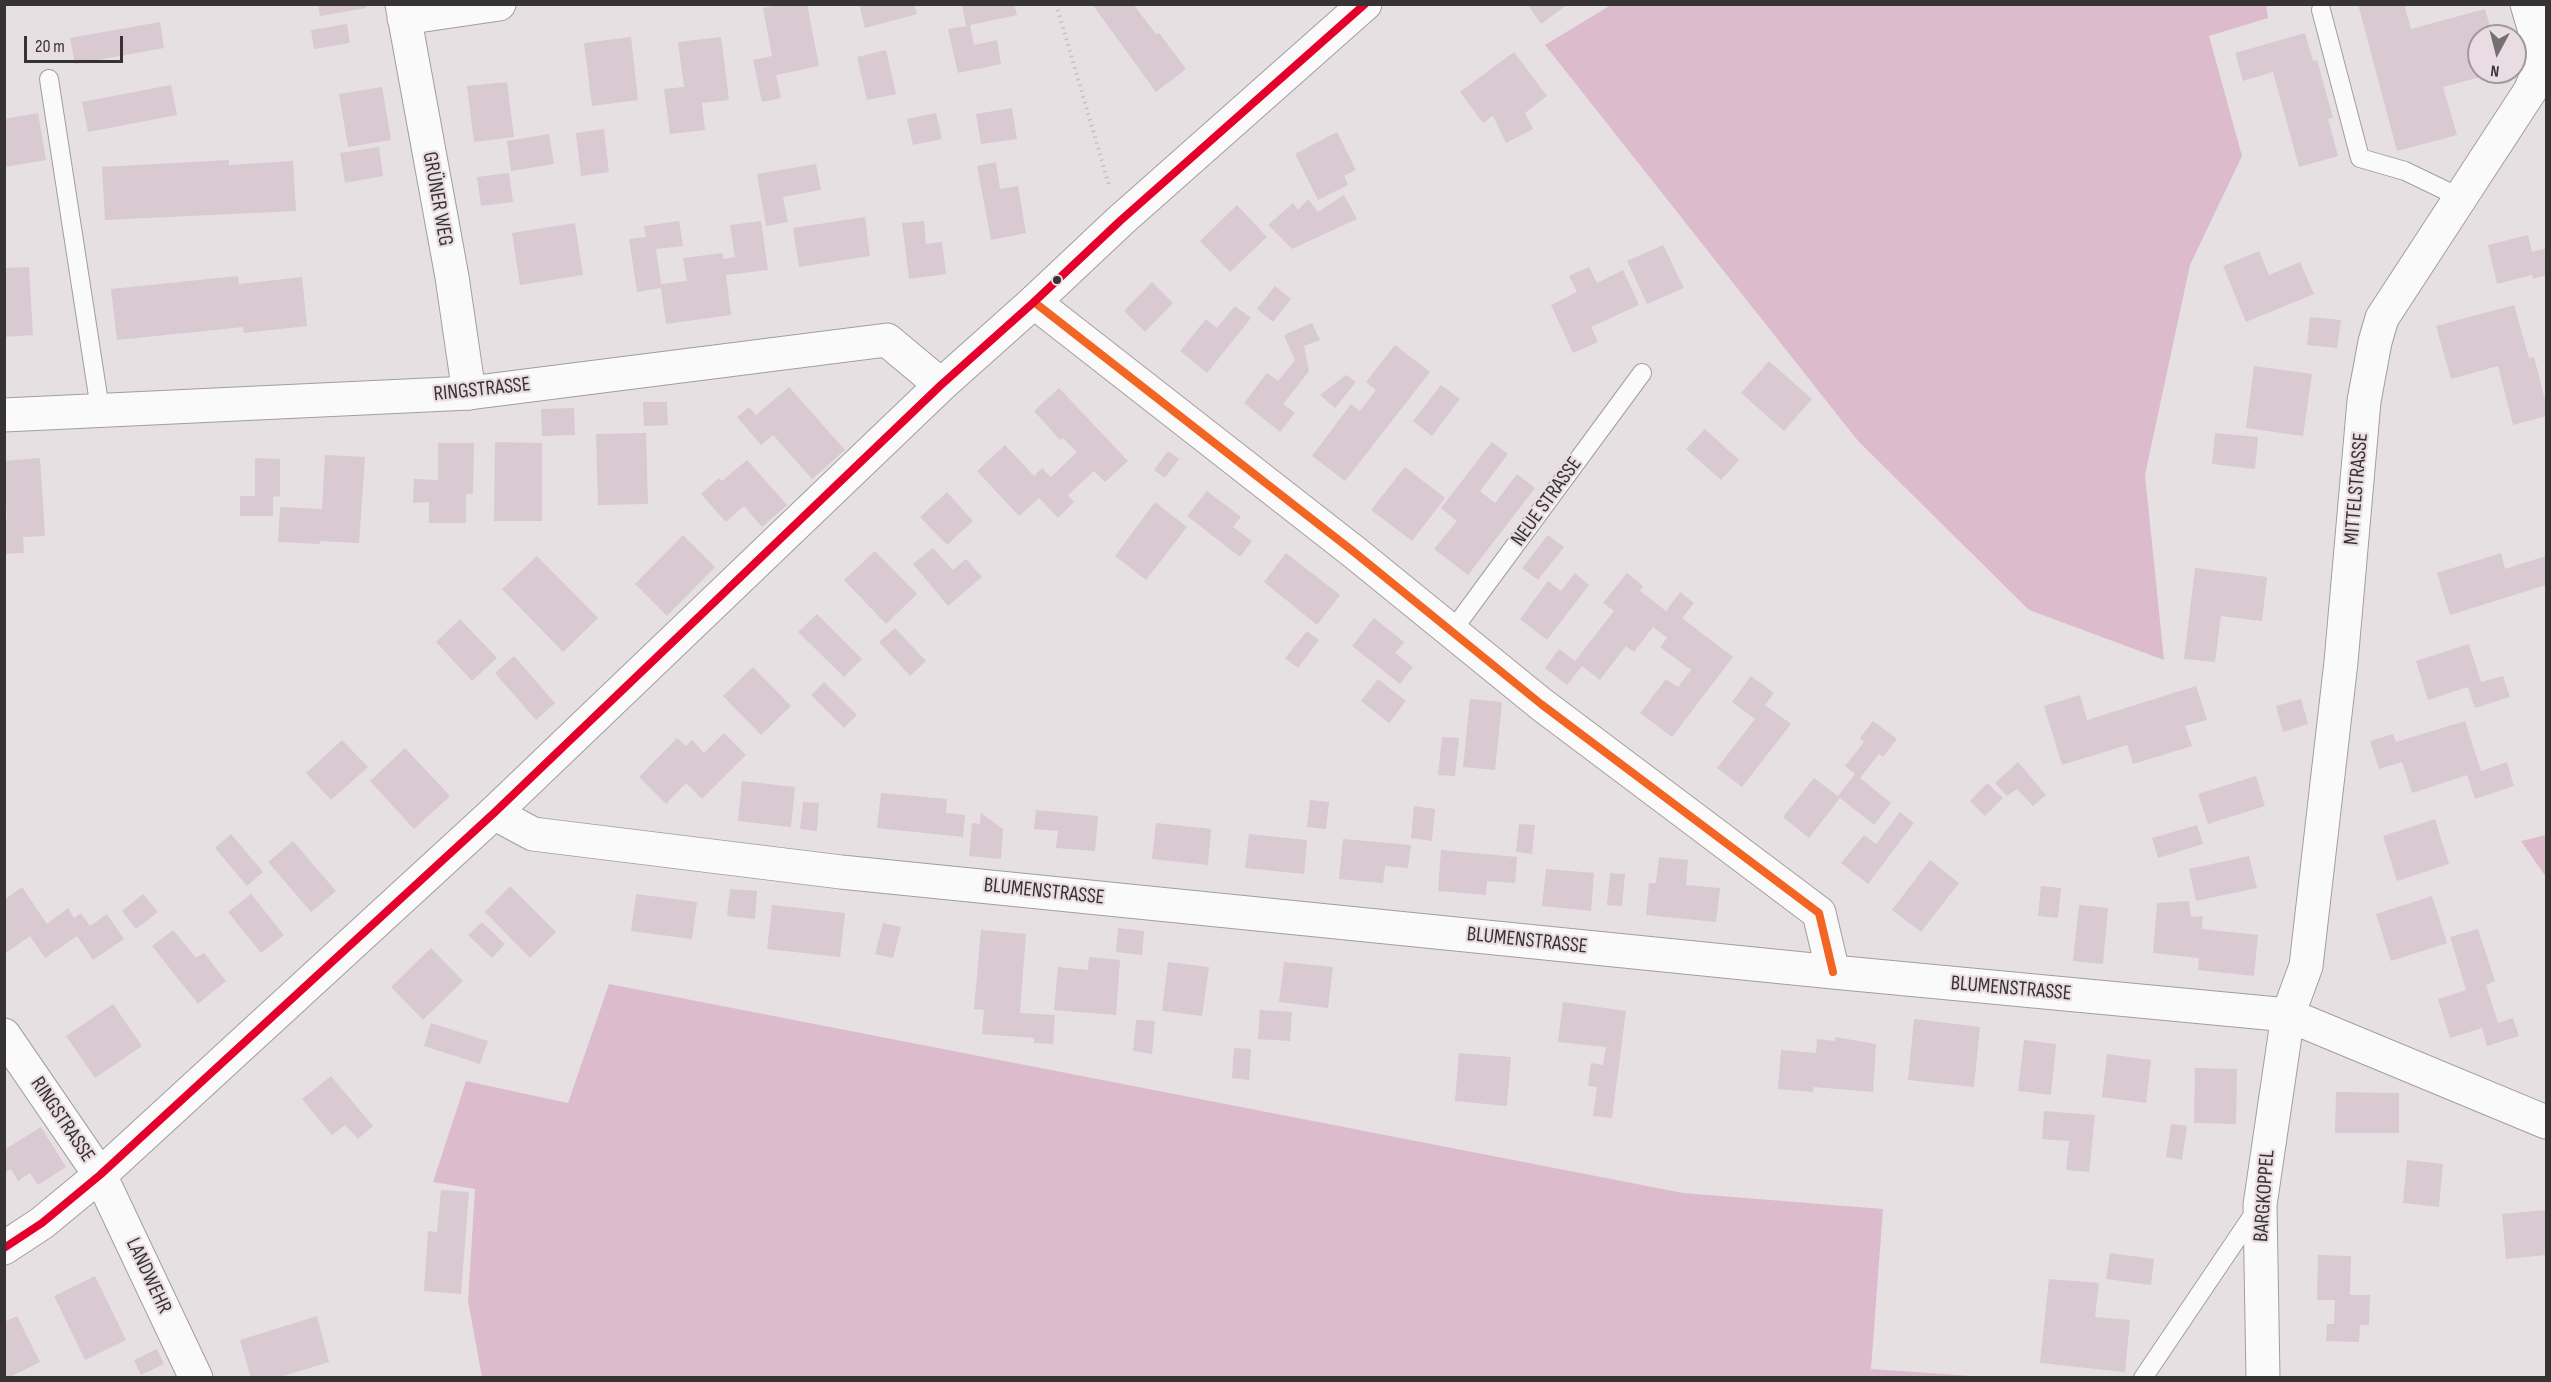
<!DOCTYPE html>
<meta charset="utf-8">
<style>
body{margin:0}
#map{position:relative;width:2551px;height:1382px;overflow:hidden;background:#e6e0e3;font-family:"Sofia Sans Condensed",sans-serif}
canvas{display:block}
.frame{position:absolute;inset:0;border:6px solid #373335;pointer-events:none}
.north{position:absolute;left:2467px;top:24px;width:60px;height:60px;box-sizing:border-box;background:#e9dde3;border:2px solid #a2999d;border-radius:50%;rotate:187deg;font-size:16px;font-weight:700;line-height:24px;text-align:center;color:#373335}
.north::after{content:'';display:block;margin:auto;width:21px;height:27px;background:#747072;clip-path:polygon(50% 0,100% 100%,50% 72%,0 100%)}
.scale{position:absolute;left:24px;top:36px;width:99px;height:27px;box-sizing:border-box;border:3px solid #373335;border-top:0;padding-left:8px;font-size:18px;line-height:21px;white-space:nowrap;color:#373335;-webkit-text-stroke:4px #e9dde3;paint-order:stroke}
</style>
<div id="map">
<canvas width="2551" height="1382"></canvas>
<div class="frame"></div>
<div class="north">N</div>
<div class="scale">20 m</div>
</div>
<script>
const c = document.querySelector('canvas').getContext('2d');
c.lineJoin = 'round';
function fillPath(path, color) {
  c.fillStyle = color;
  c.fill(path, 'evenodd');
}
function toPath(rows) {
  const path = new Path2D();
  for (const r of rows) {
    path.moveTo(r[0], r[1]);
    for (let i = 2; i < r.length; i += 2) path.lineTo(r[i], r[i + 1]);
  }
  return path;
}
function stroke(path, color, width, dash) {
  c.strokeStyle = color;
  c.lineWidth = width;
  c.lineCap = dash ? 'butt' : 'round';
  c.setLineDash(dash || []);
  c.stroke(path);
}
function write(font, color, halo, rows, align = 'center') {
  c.font = font + ' "Sofia Sans Condensed",sans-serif';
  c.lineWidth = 4.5;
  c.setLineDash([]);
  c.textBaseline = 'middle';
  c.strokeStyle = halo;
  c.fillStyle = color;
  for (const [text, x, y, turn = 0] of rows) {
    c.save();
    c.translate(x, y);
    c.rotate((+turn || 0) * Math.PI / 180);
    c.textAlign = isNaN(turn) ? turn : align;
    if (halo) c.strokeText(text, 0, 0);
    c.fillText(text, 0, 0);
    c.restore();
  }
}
const green = toPath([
 [1611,5,2266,5,2268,18,2209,36,2242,156,2190,265,2145,475,2164,660,2029,610,1858,441,1545,45],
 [2546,835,2546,877,2521,841],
 [609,984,1683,1193,1883,1209,1871,1369,1987,1377,482,1377,468,1301,475,1189,433,1182,466,1081,568,1103]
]);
const building = toPath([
 [318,4,366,4,366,8,320,16],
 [781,4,807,4,819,66,776,75,781,98,762,102,753,60,772,56,763,8],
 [859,4,914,4,917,14,865,28],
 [962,4,1014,4,1017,15,970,25,974,45,997,40,1001,64,958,73,948,29,966,26],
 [1092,4,1133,4,1156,34,1159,33,1186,69,1156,92],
 [1527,4,1568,4,1541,24],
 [2358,4,2404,4,2411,29,2485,9,2493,36,2479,36,2479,72,2495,73,2443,87,2457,135,2397,151],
 [160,22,164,48,75,64,70,38],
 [347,24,350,43,314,49,311,30],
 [2305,33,2313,61,2317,60,2333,118,2328,119,2338,156,2299,167,2273,72,2243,81,2235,53],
 [631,37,638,100,592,106,584,43],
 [721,37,729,100,702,103,705,130,670,134,664,89,684,87,678,42],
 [886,50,896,94,867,100,857,57],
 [1514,52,1547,96,1525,113,1533,129,1506,143,1493,116,1483,123,1460,92],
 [507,82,514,137,474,142,467,86],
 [171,85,177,115,88,132,82,102],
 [382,87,391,140,348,147,339,94],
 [1012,108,1017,139,981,144,976,114],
 [38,113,46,160,4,167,4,119],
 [936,113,942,139,913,145,907,119],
 [604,129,609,172,581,176,576,133],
 [1337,132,1356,170,1344,176,1348,185,1318,200,1295,154],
 [549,134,554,164,511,171,507,141],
 [379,147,383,176,345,183,340,153],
 [229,160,229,165,293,161,296,211,105,220,102,167],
 [996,162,1000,189,1018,186,1026,233,991,240,977,166],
 [816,164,821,190,783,197,788,222,766,226,757,174],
 [509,173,513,202,481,206,477,177],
 [1344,195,1357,219,1292,249,1268,225,1293,203,1298,210,1308,199,1318,212],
 [1237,205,1267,237,1230,272,1200,241],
 [865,217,870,256,799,267,793,228],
 [679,221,683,246,656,249,661,284,687,281,683,258,723,253,723,259,735,257,730,225,761,221,768,270,726,275,731,315,666,324,661,288,637,292,629,239,646,237,644,226],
 [924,221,926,244,942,242,946,274,909,279,902,223],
 [575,223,583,275,520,285,512,233],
 [2528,235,2532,252,2546,248,2546,275,2533,279,2532,275,2497,284,2488,245],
 [1663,245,1684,288,1647,304,1627,261],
 [2259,251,2269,275,2300,262,2314,294,2246,322,2223,266],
 [29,267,33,335,4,337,4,268],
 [1589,267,1597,283,1623,270,1639,305,1591,327,1598,342,1573,353,1551,305,1577,292,1569,276],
 [238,276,239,284,302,277,307,326,244,333,243,327,117,340,111,289],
 [1152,282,1173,303,1145,332,1124,311],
 [1275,286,1291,299,1273,322,1257,309],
 [2514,305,2529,358,2534,357,2546,404,2546,416,2513,425,2498,366,2451,379,2436,326],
 [1235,306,1251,318,1207,373,1180,351,1206,319,1217,328],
 [2310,317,2341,320,2337,348,2307,345],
 [1312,323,1320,340,1304,346,1309,371,1283,404,1295,413,1280,432,1244,403,1267,373,1278,381,1295,360,1284,335],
 [1395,345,1430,372,1345,481,1312,456,1351,404,1360,411,1376,390,1366,382],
 [1769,361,1812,399,1784,431,1741,393],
 [2254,366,2312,374,2303,436,2246,428],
 [1346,375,1356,382,1335,408,1320,395],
 [1441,385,1460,399,1432,436,1413,421],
 [789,387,845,450,812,479,773,435,761,445,737,417,749,407,756,415],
 [1059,388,1128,461,1105,482,1094,471,1068,495,1074,502,1058,518,1039,498,1019,516,977,471,1005,445,1034,476,1042,468,1051,477,1077,452,1063,438,1060,440,1034,411],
 [643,402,667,402,668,425,644,426],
 [574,408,575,435,542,436,541,409],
 [1705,429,1739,460,1721,480,1686,449],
 [646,433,648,504,598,505,596,434],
 [2215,433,2258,437,2255,469,2212,464],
 [495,442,542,443,542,521,494,521],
 [1492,442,1508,454,1480,491,1495,503,1517,474,1535,488,1468,575,1434,549,1457,521,1441,508],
 [438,443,474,443,473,494,466,494,466,523,429,523,429,502,413,503,414,479,438,480],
 [1168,451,1179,459,1165,478,1154,470],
 [325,455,365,457,359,543,320,541,320,544,278,542,280,507,322,509],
 [40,458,45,536,23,537,24,553,4,554,4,520,7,520,4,461],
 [255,458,280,459,280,496,273,497,273,516,240,516,240,496,255,496],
 [747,460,787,505,762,527,744,506,726,522,701,494,719,478,722,481],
 [1405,467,1445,498,1412,541,1371,510],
 [1207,491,1241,517,1233,527,1252,541,1240,557,1187,516],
 [947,492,973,521,947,545,920,517],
 [1155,502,1187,527,1146,580,1115,556],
 [683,535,715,567,667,616,635,584],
 [1548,535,1564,547,1538,580,1522,568],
 [933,548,953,570,966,559,982,577,948,606,913,564],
 [875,551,917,594,886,624,844,580],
 [1286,553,1340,595,1317,625,1264,582],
 [2501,553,2505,569,2546,556,2546,585,2450,615,2437,573],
 [537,556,598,618,563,652,502,589],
 [2195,568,2267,577,2262,621,2221,616,2215,662,2184,659],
 [1575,573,1589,585,1547,640,1520,619,1548,581,1561,591],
 [1627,573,1643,586,1640,591,1666,611,1680,592,1694,603,1682,618,1733,657,1672,737,1640,713,1666,679,1678,687,1691,670,1660,647,1667,638,1653,627,1634,652,1626,646,1600,680,1582,666,1567,685,1545,668,1559,649,1575,661,1614,611,1603,603],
 [817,614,862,659,844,677,798,632],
 [1374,618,1404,642,1395,653,1413,667,1400,684,1352,646],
 [460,619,497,658,472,681,436,642],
 [895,628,926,661,910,676,879,642],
 [1307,631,1319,640,1298,668,1285,658],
 [2469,644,2481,682,2503,676,2510,697,2475,708,2468,687,2428,700,2416,661],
 [514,656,555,703,536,720,495,673],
 [753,667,791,706,761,735,723,696],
 [1751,676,1774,693,1765,705,1791,724,1742,787,1717,768,1755,719,1732,702],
 [1378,679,1406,701,1389,723,1361,701],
 [824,682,857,715,844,728,811,695],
 [2196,686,2207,720,2185,726,2192,746,2133,764,2127,745,2062,765,2044,706,2080,695,2087,720],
 [1470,699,1502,702,1495,770,1463,767],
 [2301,699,2308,724,2283,732,2276,706],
 [1873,721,1897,739,1883,757,1879,754,1860,778,1891,803,1874,825,1840,798,1809,838,1783,817,1814,778,1838,796,1855,774,1845,766,1864,742,1860,738],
 [2465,721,2481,771,2507,762,2514,786,2475,799,2467,775,2412,793,2402,762,2379,769,2370,741,2393,734,2396,742],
 [724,733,746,755,702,799,686,783,666,804,639,777,677,738,686,746,692,740,704,753],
 [1442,737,1459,738,1455,776,1438,775],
 [342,740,368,767,331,800,306,773],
 [405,748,450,796,414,829,370,781],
 [2018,762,2046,795,2033,806,2017,789,2007,796,1995,783],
 [2256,776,2265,806,2208,824,2198,794],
 [742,781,795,787,791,827,738,821],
 [1987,783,2003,798,1985,816,1970,801],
 [881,793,947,799,946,813,965,815,963,837,877,828],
 [1310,800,1329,802,1326,829,1307,827],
 [803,802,819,803,817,831,800,829],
 [1414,806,1435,809,1432,841,1411,838],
 [1036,810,1098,816,1095,851,1056,848,1058,831,1034,829],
 [1900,812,1914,823,1868,884,1841,863,1864,835,1876,844],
 [981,813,1003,829,1001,859,969,856,972,823,980,824],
 [2435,819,2449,864,2397,881,2383,836],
 [1156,823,1211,829,1208,865,1152,859],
 [1519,824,1535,825,1532,854,1516,852],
 [2197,825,2203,844,2158,858,2152,838],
 [231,834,263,872,247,886,215,848],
 [1249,834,1307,840,1304,874,1245,868],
 [1343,839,1411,845,1408,868,1385,866,1383,883,1339,879],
 [293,841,336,891,311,912,268,862],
 [1441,850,1517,857,1515,883,1487,881,1486,895,1438,891],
 [2249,856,2257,888,2196,901,2189,869],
 [1659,857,1688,860,1686,885,1720,888,1716,922,1646,915,1649,883,1656,883],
 [1930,860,1959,883,1921,932,1892,910],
 [1546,869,1594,873,1591,911,1542,906],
 [1610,873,1625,874,1622,906,1607,905],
 [510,886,556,932,530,958,485,912],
 [2041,886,2061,888,2058,918,2038,916],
 [22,887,47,924,68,908,74,918,81,913,90,926,107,914,124,939,93,960,77,936,45,958,30,936,7,952,4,949,4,900],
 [730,889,757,891,755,919,727,916],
 [143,894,158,912,136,929,122,911],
 [251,894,284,935,261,953,228,912],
 [636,894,697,902,692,939,631,931],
 [2432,896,2447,943,2391,961,2376,914],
 [2189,901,2191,917,2203,916,2202,929,2258,935,2254,976,2198,970,2199,958,2153,953,2157,903],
 [772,905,845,913,840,957,767,949],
 [2079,905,2108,908,2103,964,2073,961],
 [482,922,505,944,492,958,468,935],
 [883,923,901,927,893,958,875,954],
 [1118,928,1144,931,1142,955,1116,952],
 [2478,929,2495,981,2486,985,2498,1023,2513,1018,2519,1036,2487,1046,2482,1028,2450,1038,2438,999,2466,990,2450,937],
 [173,930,196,958,204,953,226,981,198,1004,152,946],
 [981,930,1026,934,1020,1013,1055,1015,1053,1044,1034,1043,1034,1038,982,1034,984,1010,974,1009],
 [431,948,463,981,423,1020,391,987],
 [1089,957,1120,960,1116,1015,1054,1010,1058,967,1088,970],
 [1168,962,1209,967,1202,1016,1162,1011],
 [1284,962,1333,967,1328,1008,1279,1002],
 [1563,1002,1626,1011,1612,1118,1593,1116,1597,1087,1588,1086,1591,1063,1603,1065,1606,1047,1558,1042],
 [113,1004,142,1046,95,1078,66,1036],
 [1260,1010,1292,1012,1290,1041,1258,1039],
 [1914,1019,1980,1027,1974,1087,1908,1080],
 [1136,1020,1155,1021,1152,1054,1133,1051],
 [431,1023,488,1041,480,1064,424,1046],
 [1835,1037,1876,1044,1873,1092,1814,1087,1813,1092,1778,1089,1781,1050,1816,1053,1817,1039,1835,1041],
 [2024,1040,2056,1044,2051,1095,2018,1091],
 [1234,1048,1251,1049,1249,1080,1232,1078],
 [1459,1053,1511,1057,1507,1106,1455,1101],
 [2107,1054,2151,1060,2146,1103,2102,1097],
 [2195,1068,2237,1069,2236,1124,2194,1123],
 [331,1076,373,1126,358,1139,345,1125,332,1135,302,1099],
 [2336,1092,2399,1093,2399,1133,2335,1133],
 [2044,1111,2095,1115,2089,1172,2066,1170,2069,1141,2042,1139],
 [2171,1124,2187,1126,2182,1160,2166,1157],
 [41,1127,66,1167,38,1185,30,1173,18,1181,11,1169,4,1173,4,1150],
 [2407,1160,2443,1164,2439,1207,2403,1203],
 [441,1190,469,1192,461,1294,424,1291,428,1231,437,1232],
 [2546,1210,2546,1255,2506,1259,2502,1214],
 [2110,1253,2154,1259,2151,1285,2106,1279],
 [2318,1255,2351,1256,2350,1295,2370,1295,2369,1325,2360,1325,2359,1342,2326,1341,2327,1324,2334,1324,2335,1300,2317,1300],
 [95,1276,126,1340,85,1360,54,1296],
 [2049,1279,2099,1283,2095,1317,2130,1320,2125,1372,2040,1363],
 [17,1316,40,1362,8,1378,4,1371,4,1322],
 [317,1316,329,1362,277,1378,251,1378,240,1340],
 [157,1349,164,1364,141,1375,134,1360]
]);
const path = toPath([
 [1056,4,1109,185]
]);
const service = toPath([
 [2321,10,2360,158,2405,171,2459,197],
 [49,79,100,409],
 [1452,631,1642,373],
 [2143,1378,2257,1209]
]);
const minor = toPath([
 [402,4,452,277,469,393],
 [404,18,499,4],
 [1034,302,1354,552,1541,704,1819,913,1833,972],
 [494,813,533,834,841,872,1833,972,2288,1015,2546,1122],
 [4,1035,100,1175,196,1378],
 [2263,1378,2260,1205,2288,1015,2306,966,2341,662,2364,401,2375,342,2382,318,2530,91,2536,77,2538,56,2534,28,2527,4]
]);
const tertiary = toPath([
 [4,415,469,393,887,340,941,385],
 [4,1248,42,1223,100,1175,494,813,941,385,1034,302,1120,221,1365,4]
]);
const bus1 = toPath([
 [1034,302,1354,552,1541,704,1819,913,1833,972]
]);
const bus2 = toPath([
 [4,1248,42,1223,100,1175,494,813,941,385,1034,302,1120,221,1365,4]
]);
const markers = [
 [1057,280,5,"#373335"]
];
const streetNames = [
 ["GRÜNER WEG",437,199,80],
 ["RINGSTRASSE",482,390,-6],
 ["MITTELSTRASSE",2357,489,-85],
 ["NEUE STRASSE",1547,502,-54],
 ["BLUMENSTRASSE",1044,892,6],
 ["BLUMENSTRASSE",1527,941,6],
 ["BLUMENSTRASSE",2011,989,5],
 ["RINGSTRASSE",62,1120,56],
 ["BARGKOPPEL",2265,1196,-86],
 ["LANDWEHR",148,1276,65]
];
fillPath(green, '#dcbccc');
fillPath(building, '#d9c9d1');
stroke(service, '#a29d9f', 20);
stroke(minor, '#a29d9f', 35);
stroke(tertiary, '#a29d9f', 35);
stroke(path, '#c3c2c2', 4, [1.5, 4.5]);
stroke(service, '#fbfafb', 18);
stroke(minor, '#fbfafb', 33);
stroke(tertiary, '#fbfafb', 33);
stroke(bus1, '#f26522', 8);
stroke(bus2, '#e4002b', 8);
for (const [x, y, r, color] of markers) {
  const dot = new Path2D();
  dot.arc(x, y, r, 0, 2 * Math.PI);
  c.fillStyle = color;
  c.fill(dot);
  stroke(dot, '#e9dde3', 2);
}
write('21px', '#373335', '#e9dde3', streetNames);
</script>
